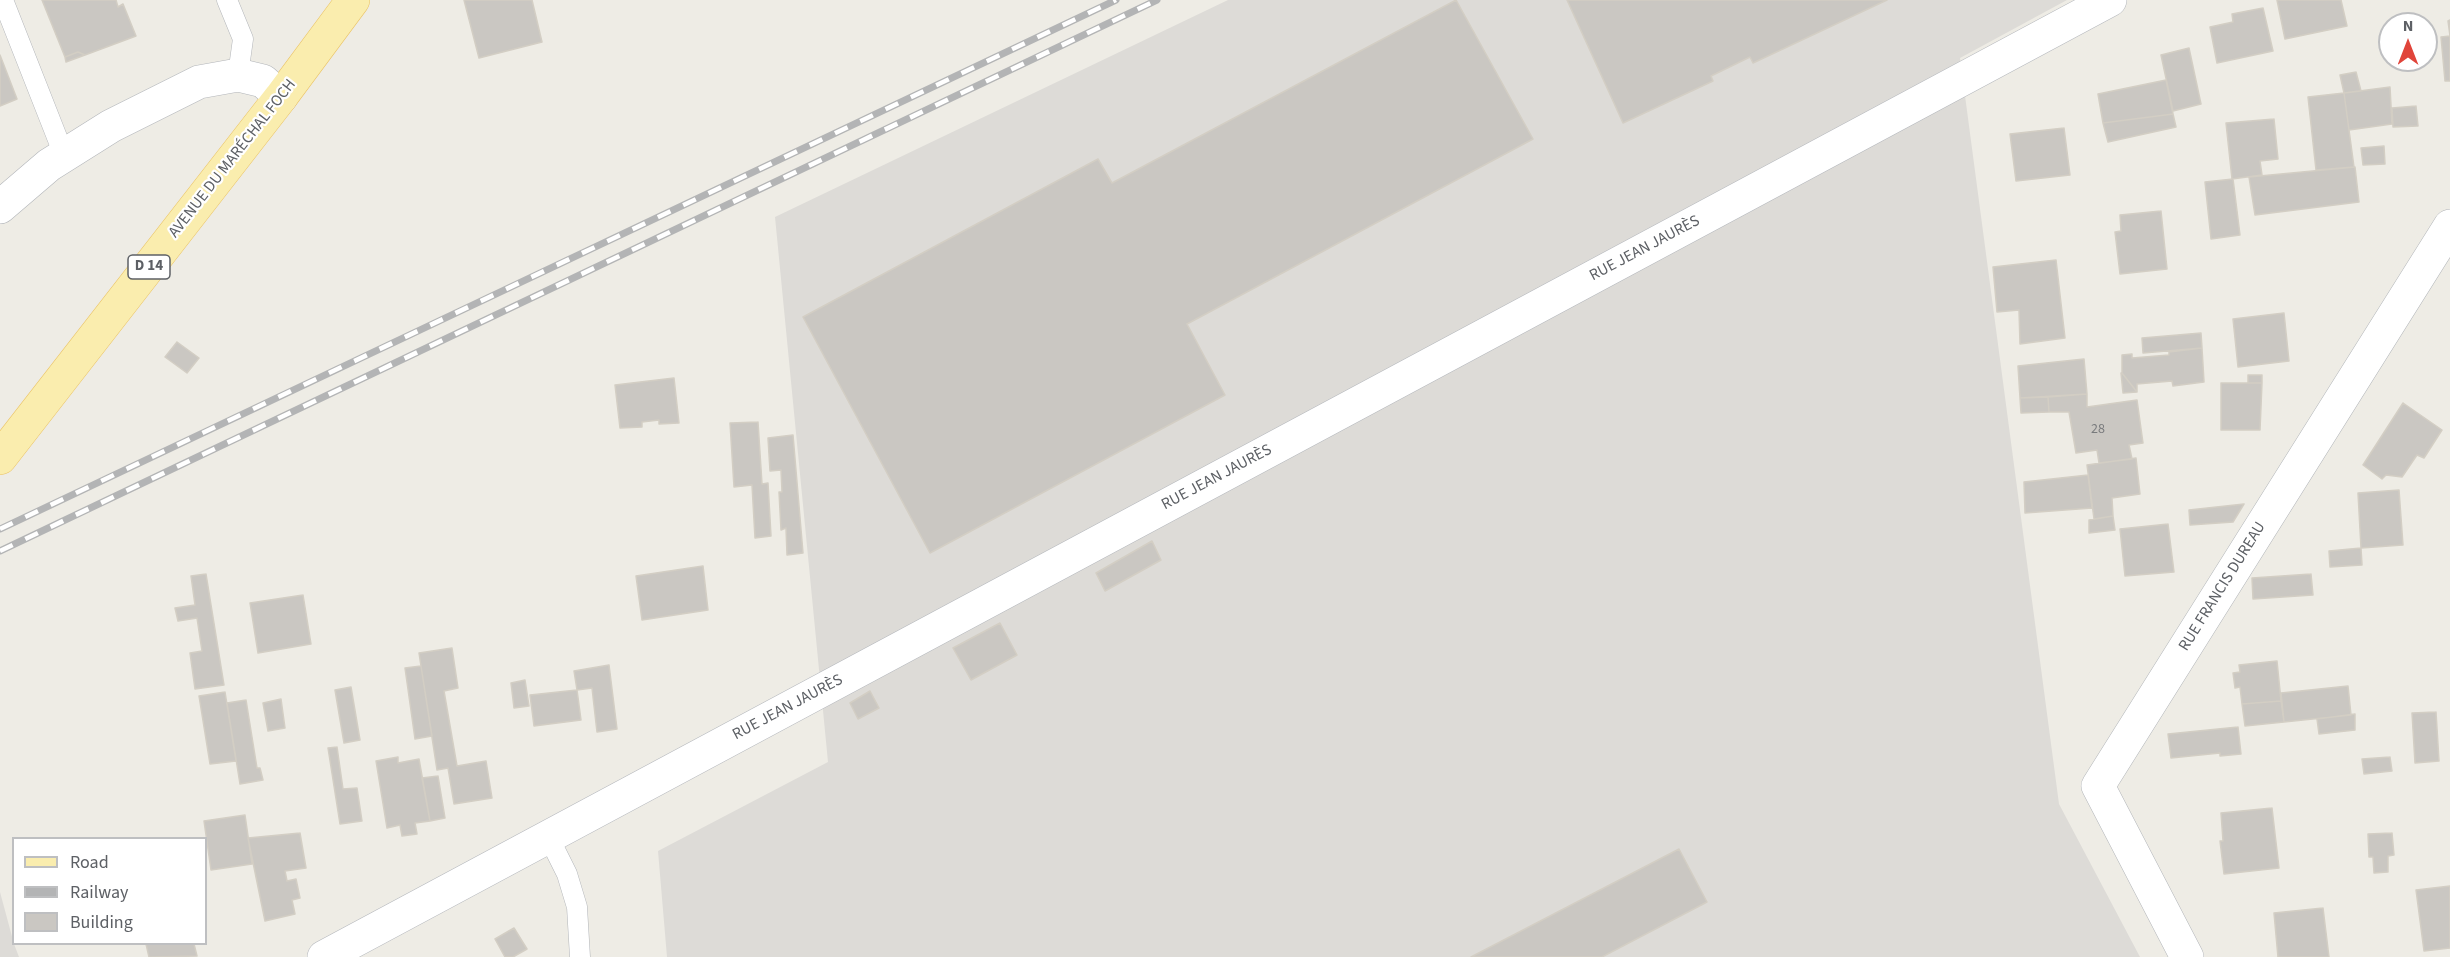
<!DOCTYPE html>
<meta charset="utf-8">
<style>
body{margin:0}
#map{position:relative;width:2450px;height:957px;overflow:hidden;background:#eeece5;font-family:"Source Sans 3",sans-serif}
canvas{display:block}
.legend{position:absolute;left:12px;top:837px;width:195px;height:108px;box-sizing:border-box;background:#fff;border:2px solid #bebfc1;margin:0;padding:8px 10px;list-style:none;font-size:18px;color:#5d6065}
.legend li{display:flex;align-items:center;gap:12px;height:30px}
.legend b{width:30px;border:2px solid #bebfc1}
.north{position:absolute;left:2378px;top:12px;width:60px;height:60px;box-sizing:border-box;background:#fff;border:2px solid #bebfc1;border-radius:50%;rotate:0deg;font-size:16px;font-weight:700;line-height:24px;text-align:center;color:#5d6065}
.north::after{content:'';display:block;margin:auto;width:21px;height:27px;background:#e0443a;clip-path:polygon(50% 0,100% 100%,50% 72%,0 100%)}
</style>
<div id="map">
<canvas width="2450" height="957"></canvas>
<ul class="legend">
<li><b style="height:8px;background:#faedae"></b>Road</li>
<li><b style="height:8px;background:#b3b4b5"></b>Railway</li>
<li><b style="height:16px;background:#cac7c2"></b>Building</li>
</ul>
<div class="north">N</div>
</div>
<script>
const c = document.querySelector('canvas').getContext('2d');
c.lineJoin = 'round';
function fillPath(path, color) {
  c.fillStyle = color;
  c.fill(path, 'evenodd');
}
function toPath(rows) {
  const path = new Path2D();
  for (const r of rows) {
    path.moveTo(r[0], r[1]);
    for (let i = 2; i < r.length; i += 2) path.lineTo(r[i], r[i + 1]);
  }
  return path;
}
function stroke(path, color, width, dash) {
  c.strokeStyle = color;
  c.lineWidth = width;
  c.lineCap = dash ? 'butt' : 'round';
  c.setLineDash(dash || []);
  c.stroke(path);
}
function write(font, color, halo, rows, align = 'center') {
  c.font = font + ' "Source Sans 3",sans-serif';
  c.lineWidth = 4.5;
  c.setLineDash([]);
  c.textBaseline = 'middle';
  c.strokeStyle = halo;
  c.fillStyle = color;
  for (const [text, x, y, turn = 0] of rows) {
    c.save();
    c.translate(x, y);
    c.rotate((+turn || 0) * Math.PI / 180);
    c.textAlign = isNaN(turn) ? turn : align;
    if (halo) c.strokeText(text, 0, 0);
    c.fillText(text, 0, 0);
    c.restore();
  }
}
const industrial = toPath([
 [1228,0,2067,0,1960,58,2059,804,2140,957,667,957,658,851,828,762,775,217],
 [0,892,14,944,19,957,0,957]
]);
const building = toPath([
 [42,0,116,0,118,7,123,4,136,36,85,55,78,52,65,57,42,0],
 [464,0,532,0,542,42,479,58,464,0],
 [1456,0,1533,139,1187,324,1225,395,930,553,803,317,1098,159,1112,183,1456,0],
 [1567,0,1887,0,1753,63,1750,57,1711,76,1713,81,1623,123,1567,0],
 [2277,0,2341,0,2347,26,2285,39,2277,0],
 [2263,8,2273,51,2217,63,2210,27,2233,22,2232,14,2263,8],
 [2450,20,2450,81,2445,81,2441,37,2450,36,2448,21,2450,20],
 [2189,48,2201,104,2173,111,2161,55,2189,48],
 [78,52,85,55,66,62,65,57,78,52],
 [0,55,17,99,0,106,0,55],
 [2356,72,2361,91,2344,93,2340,75,2356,72],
 [2166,80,2173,114,2103,123,2098,94,2166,80],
 [2390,87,2392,124,2349,130,2344,93,2390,87],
 [2344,93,2354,167,2316,170,2308,97,2344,93],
 [2416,106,2418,126,2393,127,2392,108,2416,106],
 [2173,114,2176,127,2108,142,2103,123,2173,114],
 [2274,119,2278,159,2260,161,2262,175,2232,179,2226,123,2274,119],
 [2064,128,2070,175,2016,181,2010,134,2064,128],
 [2384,146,2385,164,2363,165,2361,148,2384,146],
 [2355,167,2359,202,2255,215,2249,177,2355,167],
 [2233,179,2240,235,2211,239,2205,182,2233,179],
 [2161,211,2167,269,2120,274,2115,232,2121,231,2120,215,2161,211],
 [2056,260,2065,338,2020,344,2019,310,1997,312,1993,267,2056,260],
 [2284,313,2289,361,2238,367,2233,319,2284,313],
 [2201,333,2202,348,2143,353,2142,338,2201,333],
 [177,342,199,358,187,373,165,357,177,342],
 [2202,348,2204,382,2173,386,2172,381,2137,384,2137,392,2122,373,2122,355,2132,354,2132,358,2169,355,2169,352,2202,348],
 [2084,359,2087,394,2020,398,2018,366,2084,359],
 [2121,373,2122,373,2137,392,2123,393,2121,373],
 [2248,375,2262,375,2262,383,2248,383,2248,375],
 [674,378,679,423,659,424,659,420,642,422,642,427,620,428,615,385,674,378],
 [2221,383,2262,383,2260,430,2221,430,2221,383],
 [2087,394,2087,407,2137,400,2143,443,2129,445,2132,459,2099,463,2097,450,2076,453,2069,412,2049,412,2048,397,2087,394],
 [2048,397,2049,412,2021,413,2020,398,2048,397],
 [2403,403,2442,430,2424,458,2417,455,2402,477,2386,475,2382,479,2363,465,2403,403],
 [758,422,762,484,768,483,771,536,755,538,752,485,734,487,730,423,758,422],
 [793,435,803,553,787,555,786,528,781,530,779,492,782,492,781,470,770,471,768,438,793,435],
 [2136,458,2140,494,2112,498,2113,516,2094,519,2087,465,2136,458],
 [2088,475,2092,508,2025,513,2024,482,2088,475],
 [2399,490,2403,545,2361,548,2358,493,2399,490],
 [2244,504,2233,522,2190,525,2189,510,2244,504],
 [2113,516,2115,530,2089,533,2089,520,2113,516],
 [2168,524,2174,572,2125,576,2120,529,2168,524],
 [1152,541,1161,560,1105,591,1096,573,1152,541],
 [2361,548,2362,565,2330,567,2329,551,2361,548],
 [703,566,708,610,642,620,636,576,703,566],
 [206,574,224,685,195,689,190,653,202,651,197,618,178,621,175,608,195,605,191,576,206,574],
 [2311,574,2313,595,2253,599,2252,578,2311,574],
 [303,595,311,644,258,653,250,603,303,595],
 [1000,623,1017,655,971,680,953,648,1000,623],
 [452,648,458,688,444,691,457,766,486,761,492,798,454,804,448,768,437,770,419,653,452,648],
 [2277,661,2281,701,2242,704,2240,687,2235,688,2233,673,2240,672,2239,665,2277,661],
 [609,665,617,729,597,732,592,688,577,690,574,671,609,665],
 [421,666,432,736,415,739,405,668,421,666],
 [525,680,529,706,514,708,511,683,525,680],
 [2348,686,2351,715,2284,722,2281,693,2348,686],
 [351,687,360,740,344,743,335,690,351,687],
 [577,690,581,720,534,726,530,695,577,690],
 [870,691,879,708,858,719,850,703,870,691],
 [225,692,236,761,210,764,199,696,225,692],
 [281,699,285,728,268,731,263,703,281,699],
 [246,700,257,768,260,768,263,780,240,784,227,703,246,700],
 [2281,701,2284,722,2245,726,2242,704,2281,701],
 [2436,712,2439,761,2415,763,2412,713,2436,712],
 [2355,714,2355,730,2319,734,2317,719,2355,714],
 [2238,727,2241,754,2220,756,2220,753,2171,758,2168,734,2238,727],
 [337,747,343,789,357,788,362,821,340,824,328,748,337,747],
 [398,757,398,763,419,759,430,821,415,823,417,834,402,836,400,825,387,828,376,761,398,757],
 [2390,757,2392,771,2364,774,2362,759,2390,757],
 [438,776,445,818,430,821,422,778,438,776],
 [2272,808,2279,868,2224,874,2220,841,2223,841,2221,813,2272,808],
 [245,815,252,864,211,870,204,821,245,815],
 [300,833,306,868,285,871,287,881,296,879,300,898,292,900,295,914,265,921,248,838,300,833],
 [2392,833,2394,855,2388,856,2388,872,2374,873,2373,857,2369,857,2368,834,2392,833],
 [1679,849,1707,902,1602,957,1471,957,1679,849],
 [2450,886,2450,948,2424,951,2416,890,2450,886],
 [2323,908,2329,957,2278,957,2274,913,2323,908],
 [514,928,527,949,513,957,505,957,495,939,514,928],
 [146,944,194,944,197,956,149,957,146,944]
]);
const service = toPath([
 [3,0,64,155],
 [227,0,243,39,238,75],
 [548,836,567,874,577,907,580,957]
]);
const minor = toPath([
 [0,207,49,165,111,126,199,82,238,75,263,81,281,97],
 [2187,957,2098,786,2450,226]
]);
const secondary = toPath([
 [324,957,2110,0]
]);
const primary = toPath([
 [0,458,281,97,353,0]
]);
const rail = toPath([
 [0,529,1116,0],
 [0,551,1157,0]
]);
const numberNames = [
 ["28",2098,430]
];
const shields = [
 [149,267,42]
];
const shieldNames = [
 ["D 14",149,267]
];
const streetNames = [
 ["AVENUE DU MARÉCHAL FOCH",233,159,-52],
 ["RUE JEAN JAURÈS",1645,249,-28],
 ["RUE JEAN JAURÈS",1217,478,-28],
 ["RUE FRANCIS DUREAU",2223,587,-58],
 ["RUE JEAN JAURÈS",788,708,-28]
];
fillPath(industrial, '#dddbd7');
fillPath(building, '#cac7c2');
stroke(building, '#d3cec4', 1.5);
stroke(service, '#b2b5b9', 21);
stroke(minor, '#b2b5b9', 34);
stroke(secondary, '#b4b7bc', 34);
stroke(primary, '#eac263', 34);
stroke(service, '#fff', 20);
stroke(minor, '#fff', 33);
stroke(secondary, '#fff', 33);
stroke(primary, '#faedae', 33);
stroke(rail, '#b3b4b5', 7);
stroke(rail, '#fff', 4.5, [14]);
write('14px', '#787a7c', null, numberNames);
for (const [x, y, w] of shields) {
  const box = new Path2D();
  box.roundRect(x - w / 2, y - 12, w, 24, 4.5);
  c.fillStyle = '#fff';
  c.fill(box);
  stroke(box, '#5d6065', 1.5);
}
write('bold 15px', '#5d6065', null, shieldNames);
write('16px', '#5d6065', '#fff', streetNames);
</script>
